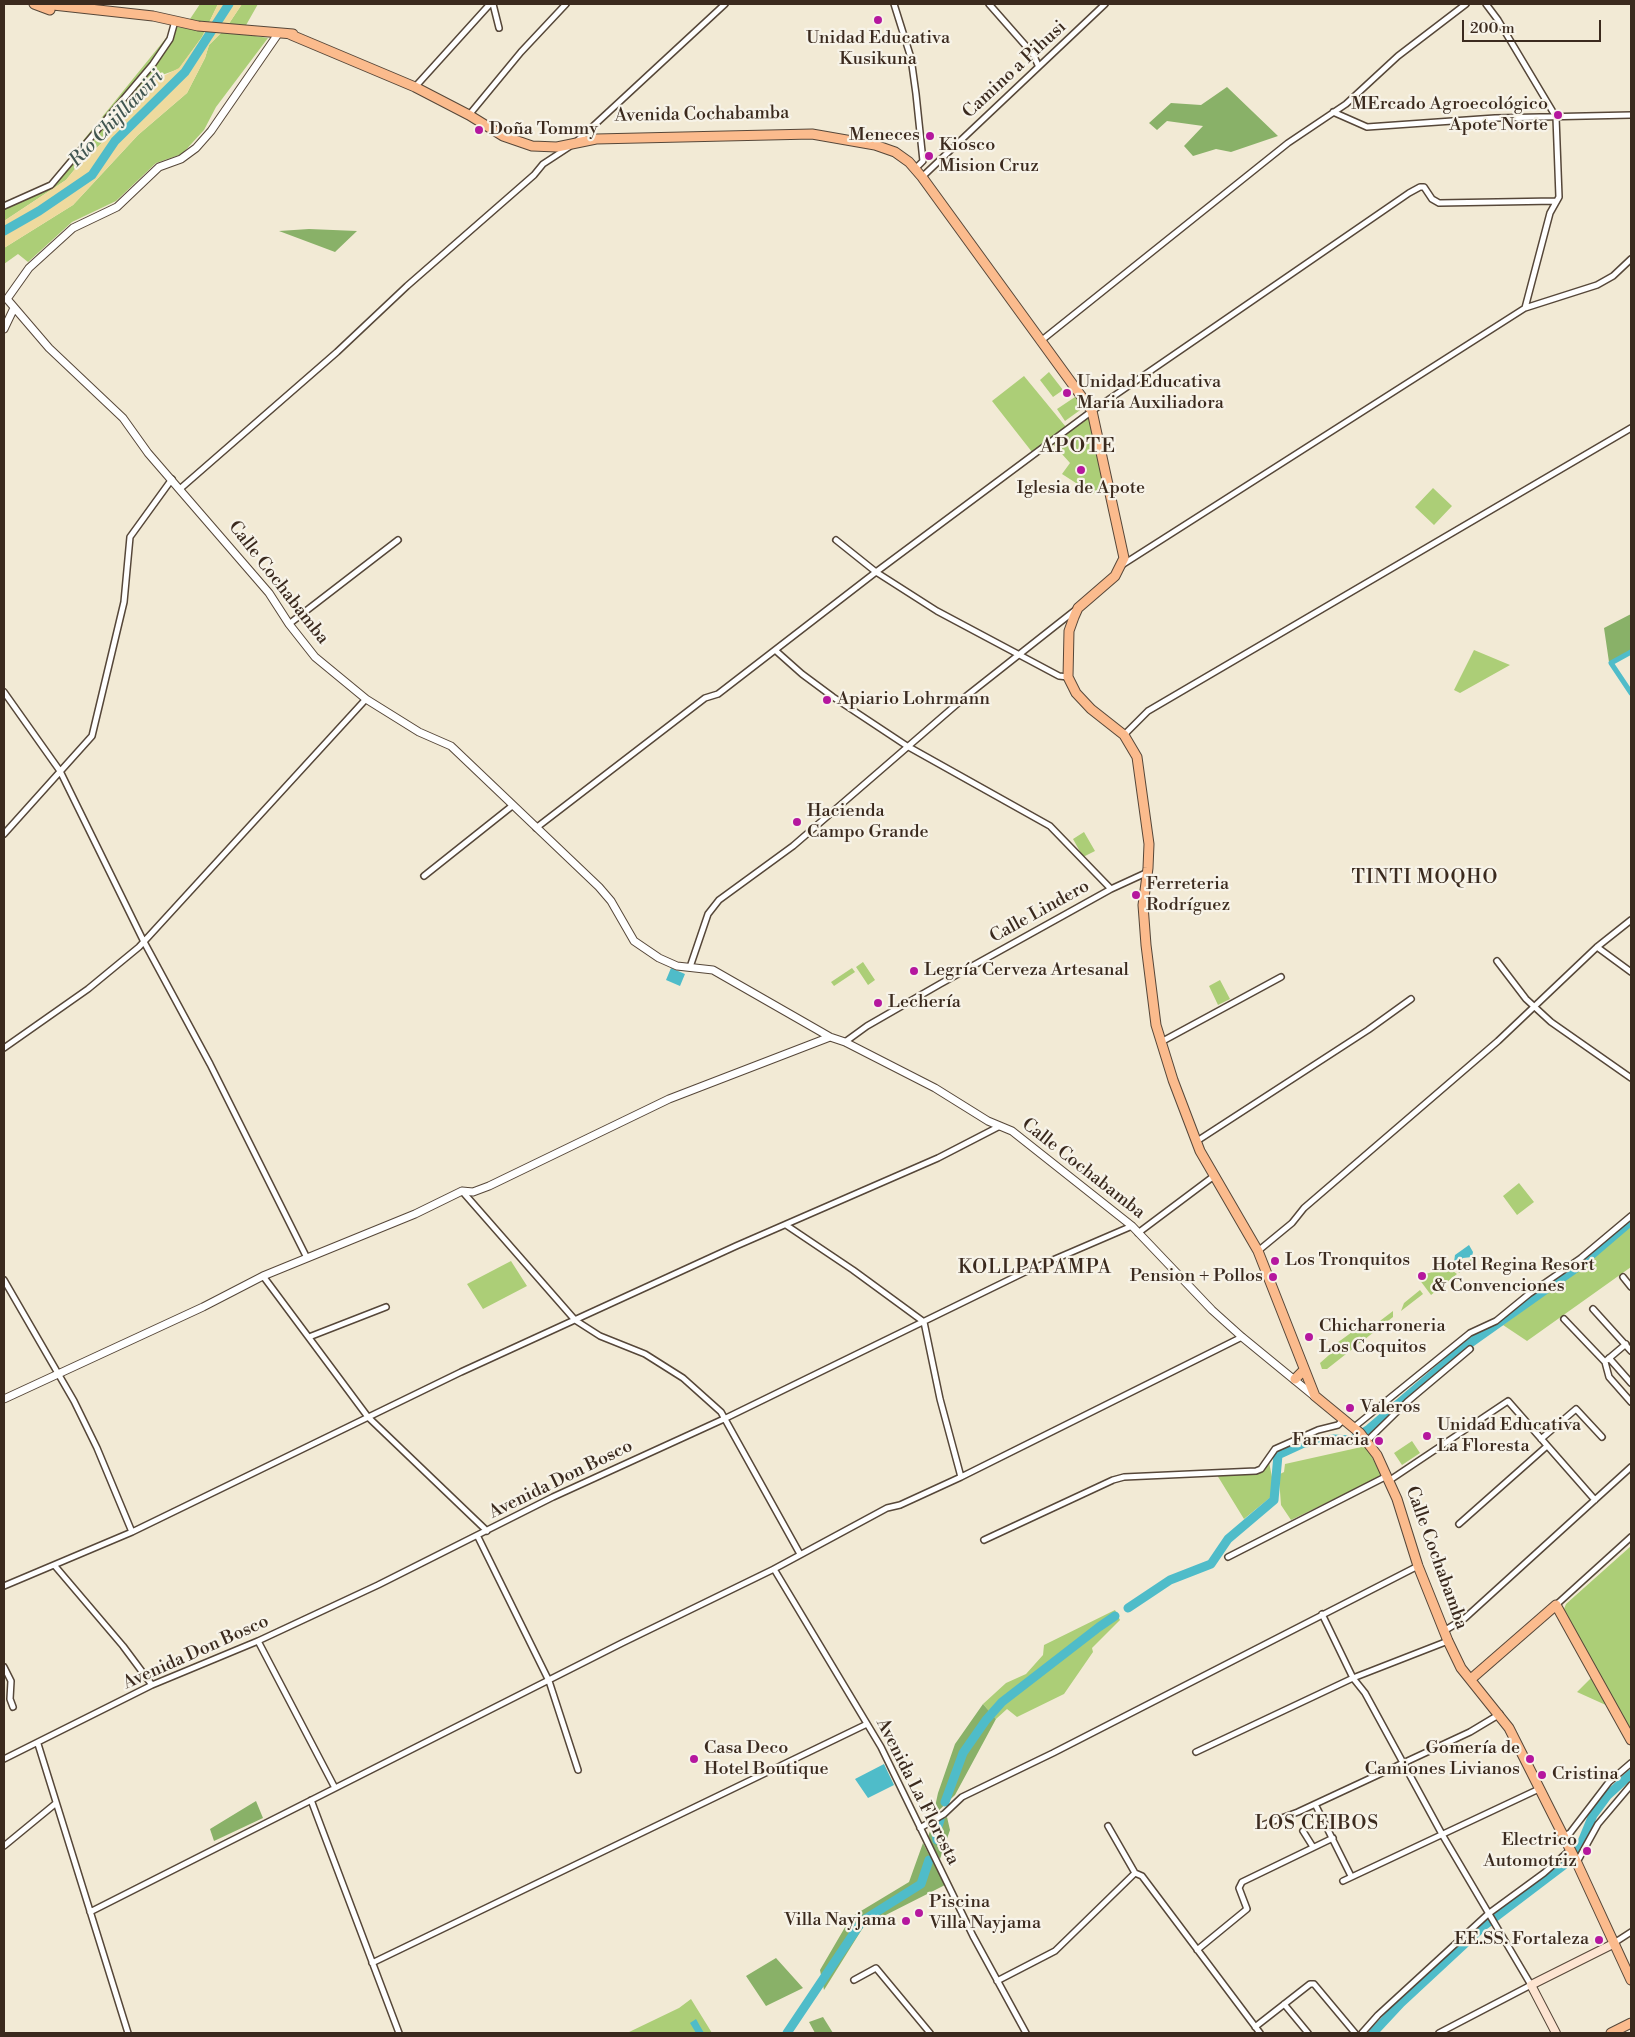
<!DOCTYPE html>
<meta charset="utf-8">
<style>
body{margin:0}
#map{position:relative;width:1635px;height:2037px;overflow:hidden;background:#f2ead5;font-family:"Libre Bodoni",serif}
canvas{display:block}
.frame{position:absolute;inset:0;border:5px solid #3b2a1e;pointer-events:none}
.scale{position:absolute;left:1462px;top:20px;width:139px;height:22px;box-sizing:border-box;border:2px solid #3b2a1e;border-top:0;padding-left:6px;font-size:15px;line-height:18px;white-space:nowrap;color:#3b2a1e;-webkit-text-stroke:4px #f7f3e8;paint-order:stroke}
</style>
<div id="map">
<canvas width="1635" height="2037"></canvas>
<div class="frame"></div>
<div class="scale">200 m</div>
</div>
<script>
const c = document.querySelector('canvas').getContext('2d');
c.lineJoin = 'round';
function fillPath(path, color) {
  c.fillStyle = color;
  c.fill(path, 'evenodd');
}
function toPath(rows) {
  const path = new Path2D();
  for (const r of rows) {
    path.moveTo(r[0], r[1]);
    for (let i = 2; i < r.length; i += 2) path.lineTo(r[i], r[i + 1]);
  }
  return path;
}
function stroke(path, color, width, dash) {
  c.strokeStyle = color;
  c.lineWidth = width;
  c.lineCap = dash ? 'butt' : 'round';
  c.setLineDash(dash || []);
  c.stroke(path);
}
function write(font, color, halo, rows, align = 'center') {
  c.font = font + ' "Libre Bodoni",serif';
  c.lineWidth = 4.5;
  c.setLineDash([]);
  c.textBaseline = 'middle';
  c.strokeStyle = halo;
  c.fillStyle = color;
  for (const [text, x, y, turn = 0] of rows) {
    c.save();
    c.translate(x, y);
    c.rotate((+turn || 0) * Math.PI / 180);
    c.textAlign = isNaN(turn) ? turn : align;
    if (halo) c.strokeText(text, 0, 0);
    c.fillText(text, 0, 0);
    c.restore();
  }
}
const green = toPath([
 [200,4,218,4,202,37,179,69,162,75,150,83,104,141,79,164,66,180,4,221,4,203,47,185,175,27,195,28,188,22],
 [242,4,258,4,245,27,228,25],
 [223,31,268,38,216,107,204,130,182,154,156,163,116,201,72,222,28,262,18,254,4,264,4,248,73,205,138,135,187,93,205,58,209,45],
 [1049,372,1063,390,1053,397,1040,380],
 [1024,376,1066,427,1032,452,992,401],
 [1075,397,1083,408,1065,421,1057,409],
 [1091,415,1106,483,1093,494,1062,474,1070,463,1053,444],
 [1433,488,1452,506,1434,525,1415,507],
 [1474,650,1510,665,1460,693,1454,690],
 [1084,832,1095,851,1083,857,1073,839],
 [863,962,875,980,868,985,856,967],
 [852,968,855,972,834,986,831,982],
 [1220,980,1230,999,1218,1005,1209,986],
 [1519,1183,1534,1202,1517,1215,1503,1196],
 [1631,1226,1631,1267,1527,1341,1503,1325,1580,1269],
 [1476,1255,1475,1261,1459,1273,1456,1266,1466,1263],
 [1445,1260,1449,1263,1449,1268,1457,1274,1431,1295,1419,1279,1425,1274,1433,1272],
 [511,1261,527,1286,483,1309,467,1284],
 [1420,1290,1423,1294,1401,1311,1404,1303],
 [1393,1311,1393,1317,1327,1369,1322,1369,1320,1363,1337,1348,1337,1343,1363,1324,1368,1330],
 [1412,1441,1420,1453,1402,1465,1394,1453],
 [1366,1446,1382,1476,1291,1520,1281,1505,1279,1478,1280,1474,1284,1472,1285,1464],
 [1269,1462,1272,1477,1272,1496,1244,1519,1217,1475,1257,1473],
 [1631,1546,1631,1727,1630,1729,1564,1609,1566,1604],
 [1115,1610,1120,1620,1092,1648,1093,1652,1064,1694,1017,1717,1007,1709,996,1719,983,1704,1006,1683,1026,1674,1043,1655,1044,1645],
 [1592,1677,1608,1706,1577,1692],
 [691,1999,712,2033,627,2033,679,2008]
]);
const forest = toPath([
 [1227,87,1278,136,1231,152,1216,149,1193,156,1184,146,1203,126,1167,121,1157,130,1149,123,1171,103,1201,105],
 [309,229,357,231,335,252,279,231],
 [1631,614,1631,652,1609,662,1604,628],
 [983,1704,996,1719,955,1795,933,1816,938,1793,955,1744],
 [256,1801,263,1818,214,1841,210,1829],
 [947,1817,950,1830,940,1859,928,1837,932,1825],
 [923,1843,945,1885,864,1926,824,1990,820,1970,851,1917,909,1882],
 [776,1958,803,1988,766,2006,746,1976],
 [823,2017,833,2033,815,2033,809,2022]
]);
const sand = toPath([
 [218,4,242,4,228,25,209,45,205,58,187,93,138,135,73,205,4,248,4,221,66,180,79,164,104,141,150,83,179,68,202,37]
]);
const water = toPath([
 [671,968,685,974,680,986,666,980],
 [1469,1245,1473,1252,1472,1257,1463,1258,1458,1263,1454,1262,1455,1255],
 [884,1764,894,1785,868,1798,855,1779],
 [696,2019,704,2033,696,2033,690,2023]
]);
const canal = toPath([
 [1631,652,1611,663,1631,693]
]);
const river = toPath([
 [4,231,39,211,92,175,115,141,185,72,229,4],
 [1128,1608,1170,1580,1211,1564,1228,1539,1274,1500,1278,1455,1304,1443,1334,1439,1352,1440,1369,1429,1466,1346,1576,1268,1631,1221],
 [945,1802,963,1753,986,1720,1002,1702,1099,1627,1115,1616],
 [937,1840,936,1833,940,1820],
 [787,2033,862,1921,921,1884,929,1860],
 [1373,2033,1401,2003,1485,1925,1568,1862,1579,1849,1593,1815,1607,1796,1631,1774]
]);
const minor = toPath([
 [493,4,499,28],
 [894,4,911,58,916,94,923,161,915,169],
 [989,4,1033,54,1038,65],
 [1486,4,1498,20,1556,117,1559,197,1550,213,1525,308],
 [415,87,490,4],
 [1333,112,1367,127,1495,118,1631,115],
 [469,115,521,52,566,4],
 [576,142,725,4],
 [922,177,1105,4],
 [4,206,51,185,153,64,170,39,175,21],
 [1042,340,1288,143,1346,104,1398,56,1466,4],
 [181,488,337,352,407,286,534,175,543,164,569,147],
 [836,540,876,572,937,611,1059,676,1068,677],
 [1122,565,1525,308,1597,285,1613,276,1631,259],
 [289,624,398,540],
 [775,650,802,674,833,697,907,746,1050,826,1111,889],
 [4,692,60,771,143,940,210,1064,307,1258],
 [1124,735,1148,711,1631,428],
 [536,828,705,698,718,694,876,572,1092,411,1409,193,1420,187,1424,187,1432,199,1439,203,1556,201],
 [4,834,92,736,124,602,130,537,172,479],
 [424,876,512,806],
 [1597,947,1631,972],
 [1497,961,1526,999,1551,1022,1631,1078],
 [690,967,708,914,719,900,793,846,964,698,1078,608],
 [845,1042,867,1026,940,984,1111,889,1148,872],
 [1161,1042,1281,977],
 [4,1048,88,989,139,947,366,699],
 [1197,1141,1368,1030,1411,999],
 [462,1191,575,1320,600,1336,645,1354,683,1378,721,1412,800,1554],
 [786,1225,853,1270,924,1322,940,1399,961,1477],
 [1138,1233,1214,1176],
 [1258,1251,1292,1223,1304,1208,1498,1041,1597,947,1631,920],
 [263,1276,368,1417,487,1531],
 [1623,1277,1631,1287],
 [4,1280,74,1401,97,1448,132,1532],
 [1593,1309,1631,1351],
 [1564,1319,1605,1362,1609,1377,1631,1402],
 [309,1337,386,1307],
 [1609,1358,1631,1383],
 [1607,1360,1626,1344],
 [1353,1428,1470,1333,1496,1321,1529,1294,1581,1258,1631,1216],
 [1541,1439,1576,1409,1602,1437],
 [1367,1441,1407,1402,1470,1349],
 [1390,1480,1508,1401,1595,1500],
 [1459,1524,1547,1446],
 [478,1537,549,1681,578,1770],
 [984,1540,1113,1480,1124,1477,1256,1471,1261,1469,1275,1449,1318,1430,1338,1425,1343,1420],
 [1228,1557,1387,1476],
 [55,1566,123,1646,152,1685],
 [774,1569,881,1747,973,1936,1026,2033],
 [4,1586,132,1532,461,1372,736,1246,938,1158,1000,1126],
 [1556,1605,1631,1537],
 [1322,1614,1353,1678,1365,1693,1443,1836,1531,1985,1439,2033],
 [1444,1631,1465,1618,1631,1467],
 [258,1641,335,1788],
 [4,1667,11,1681,10,1699,13,1707],
 [38,1744,128,2033],
 [1196,1752,1353,1678,1448,1641],
 [4,1759,152,1685,258,1641,378,1585,553,1497,726,1418,1025,1272,1132,1226],
 [311,1800,399,2033],
 [1315,1804,1351,1876],
 [1108,1826,1135,1873,1142,1876,1260,2033],
 [1260,1826,1298,1812,1470,1732,1500,1714],
 [920,1828,944,1814,962,1797,1053,1753,1418,1566],
 [1303,1831,1313,1847],
 [1563,1837,1570,1833,1609,1782,1631,1763],
 [4,1846,55,1804],
 [1577,1862,1598,1824,1631,1785],
 [1343,1881,1539,1789],
 [90,1912,622,1643,774,1569,887,1508,900,1505,961,1477,1242,1337],
 [1614,1943,1631,1932],
 [1197,1950,1247,1909,1239,1888,1242,1882,1333,1838],
 [372,1963,867,1724],
 [854,1980,876,1968,930,2033],
 [997,1981,1055,1951,1135,1873],
 [1284,2004,1308,2033],
 [1255,2027,1310,1984,1314,1984,1355,2033],
 [1362,2033,1378,2015,1488,1914,1544,1873,1570,1850]
]);
const tertiary = toPath([
 [278,34,211,131,196,148,181,159,159,167,117,207,73,228,29,268,7,299,49,348,123,418,148,453,269,593,289,624,315,657,366,699,419,732,451,746,599,887,611,901,634,941,659,958,677,966,713,970,830,1037,845,1042,935,1088,988,1121,1012,1131,1132,1226,1212,1310,1242,1337,1314,1396],
 [4,329,14,308],
 [4,1399,203,1307,263,1276,415,1214,462,1191,473,1192,489,1186,669,1099,830,1037]
]);
const secondary = toPath([
 [1556,2033,1531,1985,1613,1944]
]);
const primary = toPath([
 [34,4,50,10],
 [44,4,153,16,198,26,293,34],
 [289,34,415,87,469,115,503,136,532,146,557,147,596,139,812,134,875,145,895,152,909,162,922,177,1092,411,1124,558,1115,576,1078,608,1074,617,1069,631,1068,677,1076,693,1091,709,1124,735,1137,757,1149,844,1148,868,1143,905,1146,945,1156,1025,1173,1080,1200,1151,1258,1251,1315,1396,1360,1433,1377,1455,1397,1499,1418,1566,1448,1641,1461,1668,1509,1728,1577,1863,1631,1980],
 [1295,1379,1304,1370],
 [1471,1679,1556,1605,1631,1740],
 [1611,2033,1631,2023]
]);
const markers = [
 [878,20,5,"#b5179e"],
 [1558,115,5,"#b5179e"],
 [479,130,5,"#b5179e"],
 [930,136,5,"#b5179e"],
 [929,156,5,"#b5179e"],
 [1067,393,5,"#b5179e"],
 [1081,470,5,"#b5179e"],
 [827,700,5,"#b5179e"],
 [797,822,5,"#b5179e"],
 [1136,895,5,"#b5179e"],
 [914,971,5,"#b5179e"],
 [878,1003,5,"#b5179e"],
 [1275,1261,5,"#b5179e"],
 [1422,1276,5,"#b5179e"],
 [1273,1277,5,"#b5179e"],
 [1309,1337,5,"#b5179e"],
 [1350,1408,5,"#b5179e"],
 [1427,1436,5,"#b5179e"],
 [1379,1441,5,"#b5179e"],
 [694,1759,5,"#b5179e"],
 [1530,1759,5,"#b5179e"],
 [1542,1775,5,"#b5179e"],
 [1587,1851,5,"#b5179e"],
 [919,1913,5,"#b5179e"],
 [906,1921,5,"#b5179e"],
 [1599,1940,5,"#b5179e"]
];
const poiNames = [
 ["Unidad Educativa",878,39,"center"],
 ["Kusikuna",878,60,"center"],
 ["MErcado Agroecológico",1548,105,"right"],
 ["Apote Norte",1548,126,"right"],
 ["Doña Tommy",489,130],
 ["Meneces",920,136,"right"],
 ["Kiosco",939,146],
 ["Mision Cruz",939,167],
 ["Unidad Educativa",1077,383],
 ["Maria Auxiliadora",1077,404],
 ["Iglesia de Apote",1081,489,"center"],
 ["Apiario Lohrmann",837,700],
 ["Hacienda",807,812],
 ["Campo Grande",807,833],
 ["Ferreteria",1146,885],
 ["Rodríguez",1146,906],
 ["Legría Cerveza Artesanal",924,971],
 ["Lechería",888,1003],
 ["Los Tronquitos",1285,1261],
 ["Hotel Regina Resort",1432,1266],
 ["& Convenciones",1432,1287],
 ["Pension + Pollos",1263,1277,"right"],
 ["Chicharroneria",1319,1327],
 ["Los Coquitos",1319,1348],
 ["Valeros",1360,1408],
 ["Unidad Educativa",1437,1426],
 ["La Floresta",1437,1447],
 ["Farmacia",1369,1441,"right"],
 ["Casa Deco",704,1749],
 ["Hotel Boutique",704,1770],
 ["Gomería de",1520,1749,"right"],
 ["Camiones Livianos",1520,1770,"right"],
 ["Cristina",1552,1775],
 ["Electrico",1577,1841,"right"],
 ["Automotriz",1577,1862,"right"],
 ["Piscina",929,1903],
 ["Villa Nayjama",929,1924],
 ["Villa Nayjama",896,1921,"right"],
 ["EE.SS. Fortaleza",1589,1940,"right"]
];
const streetNames = [
 ["Camino a Pihusi",1015,70,-43],
 ["Avenida Cochabamba",702,115,-1],
 ["Calle Cochabamba",278,583,52],
 ["Calle Lindero",1040,912,-29],
 ["Calle Cochabamba",1083,1169,38],
 ["Avenida Don Bosco",561,1480,-26],
 ["Calle Cochabamba",1436,1558,70],
 ["Avenida Don Bosco",196,1653,-24],
 ["Avenida La Floresta",917,1792,63]
];
const waterNames = [
 ["Río Chijllawiri",117,119,-46]
];
const neighbourhoodNames = [
 ["TINTI MOQHO",1425,878],
 ["KOLLPAPAMPA",1035,1268],
 ["LOS CEIBOS",1317,1824]
];
const quarterNames = [
 ["APOTE",1078,447]
];
fillPath(green, '#acce77');
fillPath(forest, '#89b168');
fillPath(sand, '#eeda9e');
fillPath(water, '#4fbcc9');
stroke(canal, '#4fbcc9', 5);
stroke(river, '#4fbcc9', 9);
stroke(minor, '#564739', 8);
stroke(tertiary, '#564739', 9);
stroke(secondary, '#564739', 10);
stroke(primary, '#564739', 11);
stroke(minor, '#fff', 5);
stroke(tertiary, '#fff', 7);
stroke(secondary, '#fde4d1', 8);
stroke(primary, '#fbbb8d', 9);
for (const [x, y, r, color] of markers) {
  const dot = new Path2D();
  dot.arc(x, y, r, 0, 2 * Math.PI);
  c.fillStyle = color;
  c.fill(dot);
  stroke(dot, '#f7f3e8', 2);
}
write('18px', '#3b2a1e', '#f7f3e8', poiNames, 'left');
write('18px', '#3b2a1e', '#f7f3e8', streetNames);
write('italic 19px', '#415651', '#f7f3e8', waterNames);
c.letterSpacing = '1px';
write('19px', '#3b2a1e', '#f7f3e8', neighbourhoodNames);
c.letterSpacing = '0px';
c.letterSpacing = '1px';
write('20px', '#3b2a1e', '#f7f3e8', quarterNames);
c.letterSpacing = '0px';
</script>
